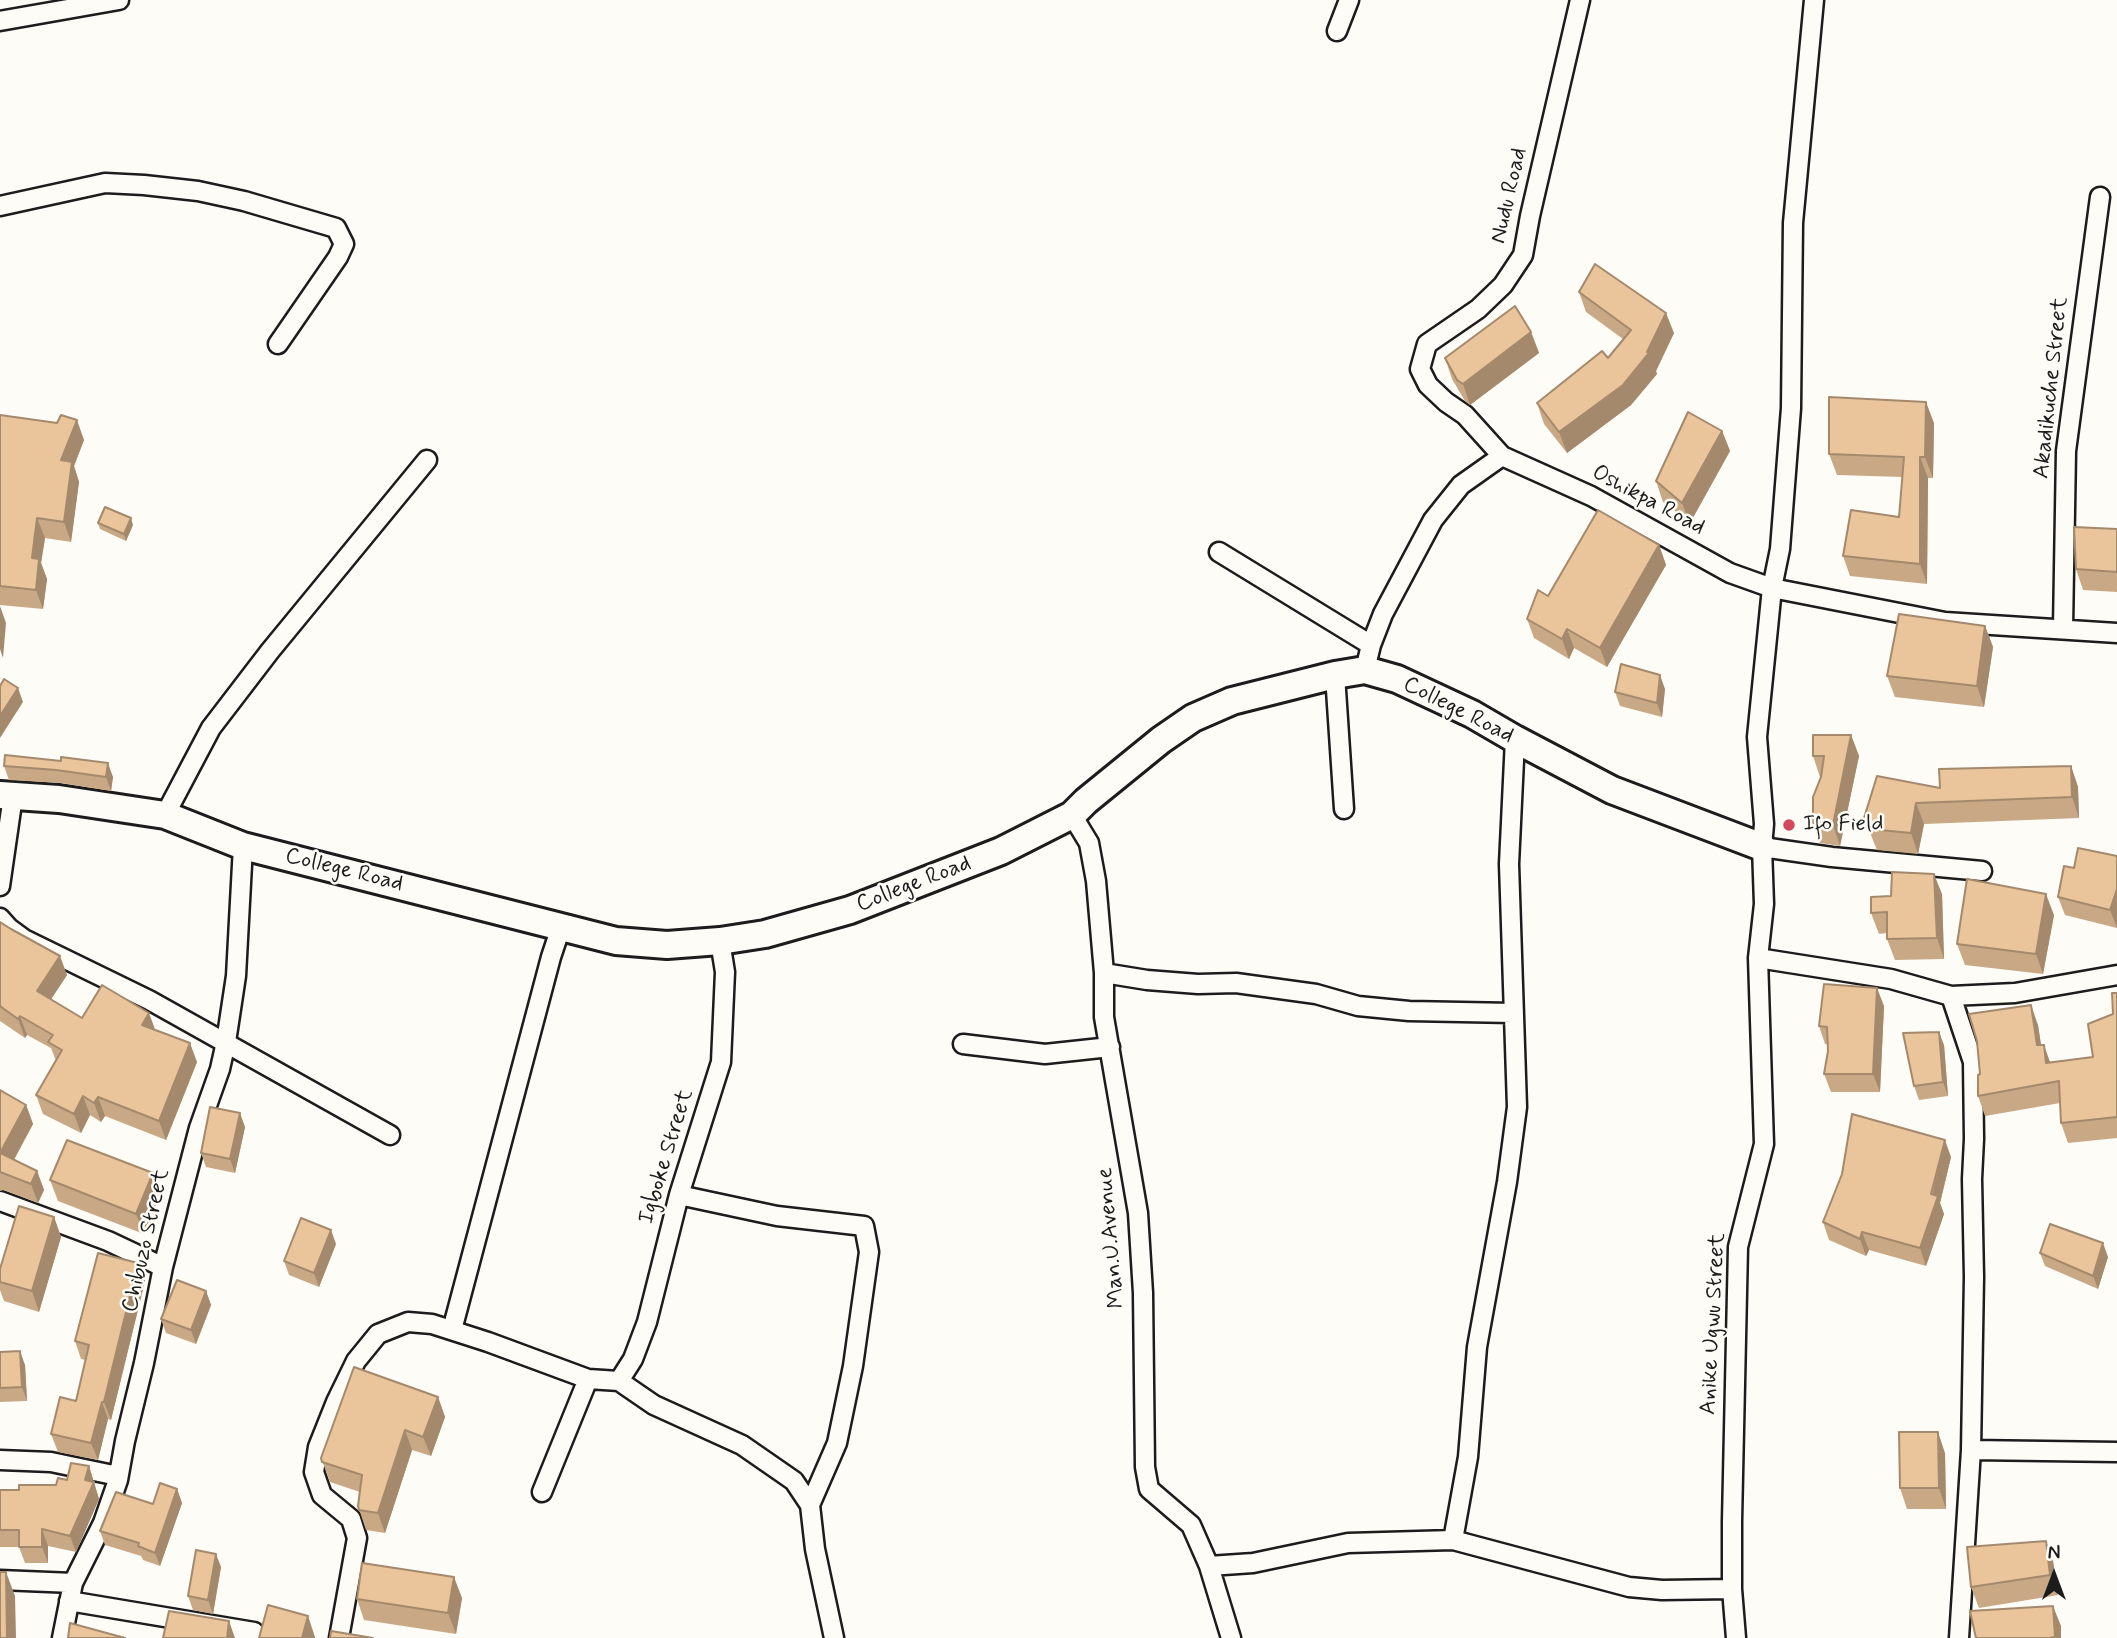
<!DOCTYPE html>
<style>
body{margin:0}
#map{position:relative;width:2117px;height:1638px;overflow:hidden;background:#fdfcf7;font-family:Mynerve,sans-serif}
canvas{display:block}
.north{position:absolute;left:2019px;top:1540px;width:70px;height:70px;-webkit-text-stroke:5px #fdfcf7;paint-order:stroke;rotate:0deg;font-size:19px;font-weight:700;line-height:28px;text-align:center;color:#1c1c1c}
.north::after{content:'';display:block;margin:auto;width:24px;height:32px;background:#1c1c1c;clip-path:polygon(50% 0,100% 100%,50% 72%,0 100%)}
</style>
<div id="map">
<canvas width="2117" height="1638"></canvas>
<div class="north">N</div>
</div>
<script>
const c = document.querySelector('canvas').getContext('2d');
c.lineJoin = 'round';
function toPath(rows) {
  const path = new Path2D();
  for (const r of rows) {
    path.moveTo(r[0], r[1]);
    for (let i = 2; i < r.length; i += 2) path.lineTo(r[i], r[i + 1]);
  }
  return path;
}
function stroke(path, color, width, dash) {
  c.strokeStyle = color;
  c.lineWidth = width;
  c.lineCap = dash ? 'butt' : 'round';
  c.setLineDash(dash || []);
  c.stroke(path);
}
function fillPath(path, color) {
  c.fillStyle = color;
  c.fill(path, 'evenodd');
}
function write(font, color, halo, rows, align = 'center') {
  c.font = font + ' Mynerve,sans-serif';
  c.lineWidth = 5;
  c.setLineDash([]);
  c.textBaseline = 'middle';
  c.strokeStyle = halo;
  c.fillStyle = color;
  for (const [text, x, y, turn = 0] of rows) {
    c.save();
    c.translate(x, y);
    c.rotate((+turn || 0) * Math.PI / 180);
    c.textAlign = isNaN(turn) ? turn : align;
    if (halo) c.strokeText(text, 0, 0);
    c.fillText(text, 0, 0);
    c.restore();
  }
}
const street = toPath([
 [1580,0,1530,216,1523,255,1503,285,1478,309,1427,344,1420,369,1428,385,1446,402,1465,415,1502,456,1591,496,1730,573,1772,588,1945,622,2117,633],
 [0,21,119,0],
 [1337,31,1349,0],
 [0,206,105,183,144,185,198,191,244,201,336,228,344,244,338,257,278,344],
 [1219,552,1371,645],
 [2063,628,2066,451,2100,197],
 [1365,670,1371,645,1383,614,1433,520,1461,485,1502,456],
 [1335,675,1344,809],
 [165,815,211,728,270,651,427,460],
 [1072,815,1089,843,1096,881,1104,973,1104,1017,1138,1213,1143,1293,1145,1467,1149,1489,1191,1525,1209,1566,1231,1638],
 [1762,847,1832,857,1982,871],
 [0,886,13,796],
 [0,918,9,928,24,939,149,1000,390,1135],
 [1758,958,1891,979,1951,996,2015,993,2117,975],
 [1104,973,1147,980,1198,984,1236,983,1316,994,1358,1006,1409,1011,1513,1013],
 [1951,996,1973,1062,1974,1139,1972,1179,1974,1277,1971,1450,2117,1452],
 [963,1044,1045,1054,1110,1047],
 [679,1195,777,1216,864,1226,869,1252,853,1366,837,1443,810,1505],
 [0,1201,108,1241,163,1267],
 [452,1330,551,957,561,927],
 [619,1381,633,1359,647,1322,679,1195,721,1062,725,972,720,941],
 [619,1381,654,1405,742,1445,794,1481,810,1505,815,1549,834,1638],
 [0,1460,51,1462,118,1476],
 [542,1492,588,1379],
 [1453,1540,1468,1457,1477,1347,1507,1182,1517,1107,1509,864,1515,739],
 [1209,1566,1253,1563,1348,1543,1453,1540,1629,1587,1662,1590,1732,1589],
 [0,1580,73,1583],
 [69,1601,254,1632],
 [62,1638,73,1583,103,1523,118,1480,125,1441,144,1363,163,1267,199,1128,220,1069,226,1042,236,976,243,846],
 [339,1638,357,1538,351,1519,322,1495,314,1472,318,1447,336,1402,356,1361,378,1334,408,1322,432,1324,488,1342,588,1379,619,1381],
 [1736,1638,1732,1589,1732,1521,1738,1247,1764,1144,1758,958,1764,904,1762,847,1764,824,1757,737,1772,588,1780,549,1791,408,1793,223,1814,0],
 [1959,1638,1971,1450]
]);
const secondary = toPath([
 [0,795,59,799,165,815,243,846,616,941,667,945,720,941,765,934,850,910,1001,851,1072,815,1086,801,1161,740,1193,718,1232,701,1335,675,1365,670,1397,679,1472,714,1515,739,1612,790,1762,847]
]);
const wall = toPath([
 [1579,292,1674,333,1656,371,1657,374,1631,405,1567,453,1544,424,1537,403,1608,358,1623,339,1586,312],
 [1531,332,1539,353,1470,405,1465,401,1452,379,1445,358],
 [0,415,84,440,74,466,79,482,71,542,45,538,41,563,47,579,43,609,0,605],
 [1934,423,1933,478,1928,478,1927,584,1850,576,1843,556,1899,517,1903,477,1837,475,1829,454],
 [1722,431,1730,451,1690,523,1663,502,1656,481],
 [98,523,133,525,126,541,100,529],
 [2117,529,2117,592,2083,590,2076,569],
 [1659,545,1666,565,1607,667,1574,648,1569,659,1534,638,1527,619,1548,596],
 [1985,626,1993,647,1984,707,1895,697,1887,676],
 [1665,689,1662,717,1620,706,1615,692],
 [1851,735,1859,756,1840,846,1820,843,1813,823,1821,777,1820,777,1813,756],
 [5,755,113,777,111,791,61,783,9,780,4,766],
 [2071,766,2078,787,2079,818,1924,824,1918,854,1877,850,1864,818,1940,788],
 [2117,856,2117,928,2065,915,2058,897,2074,868],
 [1942,894,1944,959,1895,960,1887,939,1887,933,1879,934,1871,913],
 [2054,915,2043,974,1965,965,1957,944],
 [0,922,67,975,51,999,82,1018,155,1030,197,1062,166,1140,105,1116,101,1122,90,1115,81,1133,43,1114,36,1095,56,1061,51,1048,27,1035,25,1038,0,1021],
 [2117,993,2117,1138,2068,1143,2061,1123,2060,1103,1985,1116,1978,1096,1980,1074,2038,1025,2041,1045,2050,1062,2093,1057,2113,1014],
 [1884,1006,1880,1092,1831,1092,1824,1074,1828,1051,1828,1044,1825,1044,1819,1026],
 [1944,1045,1948,1096,1919,1100,1914,1086],
 [0,1090,26,1105,33,1124,14,1160,37,1171,44,1190,38,1203,4,1190,0,1191],
 [245,1127,235,1173,206,1167,201,1153],
 [1951,1157,1940,1203,1944,1214,1926,1266,1869,1250,1866,1256,1829,1240,1823,1222],
 [153,1173,160,1194,144,1234,58,1201,50,1180],
 [54,1217,61,1237,39,1312,4,1301,0,1290,0,1269],
 [336,1244,319,1287,289,1275,284,1261],
 [2040,1253,2108,1257,2098,1289,2045,1266],
 [138,1263,145,1281,111,1420,108,1419,98,1460,58,1452,51,1434,76,1401,86,1360,81,1359,75,1341],
 [206,1291,211,1305,196,1344,166,1333,161,1319],
 [0,1352,25,1365,27,1401,0,1402],
 [438,1397,445,1417,431,1456,412,1450,385,1533,366,1530,358,1506,360,1492,330,1482,321,1458],
 [1945,1453,1946,1509,1907,1509,1900,1488],
 [89,1466,99,1499,76,1552,48,1546,48,1563,25,1563,19,1547,0,1547,0,1490,19,1490,56,1485,67,1480],
 [177,1489,182,1503,160,1566,143,1560,141,1556,105,1545,100,1531,153,1504],
 [2053,1561,2058,1595,1979,1608,1971,1587],
 [221,1567,213,1614,193,1610,188,1596],
 [462,1598,456,1634,364,1620,357,1599]
]);
const shadedWall = toPath([
 [1666,313,1674,333,1656,371,1657,374,1631,405,1567,453,1559,432,1647,352],
 [1531,332,1539,353,1470,405,1463,384],
 [1926,402,1934,423,1933,478,1925,457],
 [77,420,84,440,74,466,79,482,71,542,64,522,61,460],
 [1722,431,1730,451,1690,523,1682,503],
 [1920,457,1928,478,1927,584,1920,564],
 [37,518,45,538,41,563,47,579,43,609,36,590,32,558],
 [131,518,133,525,126,541,124,534],
 [1659,545,1666,565,1607,667,1600,648],
 [0,606,6,623,3,658,0,649],
 [1985,626,1993,647,1984,707,1977,686],
 [1567,629,1574,648,1569,659,1562,639],
 [1660,675,1665,689,1662,717,1657,703],
 [18,688,23,702,0,738,0,716],
 [1851,735,1859,756,1840,846,1833,825],
 [108,763,113,777,111,791,106,777],
 [2071,766,2078,787,2079,818,2072,797],
 [1916,803,1924,824,1918,854,1911,833],
 [1934,874,1942,894,1944,959,1937,938],
 [2117,889,2117,928,2110,910],
 [2046,894,2054,915,2043,974,2036,954],
 [60,956,67,975,44,1010,37,991],
 [1877,988,1884,1006,1880,1092,1873,1074],
 [2031,1005,2038,1025,2044,1065,2037,1045],
 [149,1013,156,1032,142,1025],
 [20,1016,27,1035,25,1038,18,1019],
 [1939,1032,1944,1045,1948,1096,1943,1082],
 [190,1043,197,1062,166,1140,159,1121],
 [2044,1045,2051,1065,2046,1063],
 [83,1096,90,1115,81,1133,74,1114],
 [98,1097,105,1116,101,1122,94,1103],
 [26,1105,33,1124,7,1172,0,1153],
 [240,1113,245,1127,235,1173,230,1159],
 [1945,1140,1951,1157,1940,1203,1944,1214,1926,1266,1920,1248],
 [37,1171,44,1190,38,1203,31,1184],
 [153,1173,160,1194,144,1234,136,1214],
 [54,1217,61,1237,39,1312,32,1291],
 [331,1230,336,1244,319,1287,314,1273],
 [1862,1232,1869,1250,1866,1256,1860,1239],
 [2103,1243,2108,1257,2098,1289,2093,1276],
 [138,1263,145,1281,111,1420,104,1402],
 [206,1291,211,1305,196,1344,191,1330],
 [20,1351,25,1365,27,1401,22,1387],
 [438,1397,445,1417,431,1456,423,1437],
 [102,1402,108,1419,98,1460,91,1443],
 [405,1430,412,1450,385,1533,378,1513],
 [1938,1432,1945,1453,1946,1509,1939,1488],
 [89,1466,99,1499,76,1552,70,1536],
 [177,1489,182,1503,160,1566,155,1553],
 [42,1529,48,1546,48,1563,42,1547],
 [2046,1541,2053,1561,2058,1595,2050,1575],
 [216,1554,221,1567,213,1614,208,1600],
 [6,1572,15,1596,16,1638,7,1638],
 [454,1577,462,1598,456,1634,448,1613],
 [2053,1606,2061,1626,2061,1638,2056,1638,2055,1637],
 [308,1616,315,1637,315,1638,302,1638],
 [229,1621,235,1638,227,1638]
]);
const building = toPath([
 [1595,264,1666,313,1647,352,1649,353,1623,385,1559,432,1537,403,1602,351,1608,358,1631,330,1579,292,1595,264],
 [1515,306,1531,332,1463,384,1457,380,1445,358,1515,306],
 [1829,397,1926,402,1925,457,1920,457,1920,564,1843,556,1851,510,1899,517,1904,457,1829,454,1829,397],
 [1688,412,1722,431,1682,503,1656,481,1688,412],
 [0,415,57,423,61,415,77,420,61,460,72,462,64,522,37,518,32,558,39,559,36,590,0,586,0,415],
 [105,507,131,518,124,534,98,523,105,507],
 [1598,510,1659,545,1600,648,1567,629,1562,639,1527,619,1538,590,1548,596,1598,510],
 [2074,527,2117,529,2117,572,2076,569,2074,527],
 [1899,614,1985,626,1977,686,1887,676,1899,614],
 [1621,664,1660,675,1657,703,1615,692,1621,664],
 [4,679,18,688,0,716,0,686,4,679],
 [1813,735,1851,735,1833,825,1813,823,1813,797,1821,777,1824,756,1813,756,1813,735],
 [5,755,61,761,61,757,108,763,106,777,56,770,4,766,5,755],
 [2071,766,2072,797,1916,803,1911,833,1870,829,1869,821,1864,818,1877,776,1940,788,1939,769,2071,766],
 [2078,848,2117,856,2117,889,2110,910,2058,897,2064,866,2074,868,2078,848],
 [1892,872,1934,874,1937,938,1887,939,1887,912,1871,913,1871,897,1891,896,1892,872],
 [1967,879,2046,894,2036,954,1957,944,1967,879],
 [0,922,11,929,60,956,37,991,82,1018,102,985,149,1013,142,1025,190,1043,159,1121,98,1097,94,1103,83,1096,74,1114,36,1095,62,1050,48,1042,53,1035,20,1016,18,1019,0,1006,0,922],
 [1824,984,1877,988,1873,1074,1824,1074,1828,1051,1827,1027,1819,1026,1824,984],
 [2112,993,2117,993,2117,1117,2061,1123,2059,1081,1978,1096,1978,1075,1980,1074,1977,1041,1969,1014,2031,1005,2037,1045,2044,1045,2046,1063,2093,1057,2088,1024,2113,1014,2112,993],
 [1939,1032,1943,1082,1914,1086,1903,1033,1939,1032],
 [0,1090,26,1105,0,1153,0,1090],
 [210,1107,240,1113,230,1159,201,1153,210,1107],
 [1852,1114,1945,1140,1931,1194,1938,1196,1920,1248,1862,1232,1860,1239,1823,1222,1842,1174,1852,1114],
 [67,1140,153,1173,136,1214,50,1180,67,1140],
 [0,1153,37,1171,31,1184,0,1172,0,1153],
 [19,1206,54,1217,32,1291,0,1282,0,1269,19,1206],
 [301,1218,331,1230,314,1273,284,1261,301,1218],
 [2050,1224,2103,1243,2093,1276,2040,1253,2050,1224],
 [98,1253,138,1263,104,1402,102,1402,91,1443,51,1434,60,1397,76,1401,89,1345,75,1341,98,1253],
 [177,1280,206,1291,191,1330,161,1319,177,1280],
 [20,1351,22,1387,0,1388,0,1352,20,1351],
 [354,1367,438,1397,423,1437,405,1430,378,1513,359,1510,358,1506,362,1475,322,1462,321,1458,354,1367],
 [1899,1432,1938,1432,1939,1488,1900,1488,1899,1432],
 [71,1463,89,1466,85,1480,94,1482,70,1536,42,1529,42,1547,19,1547,19,1530,0,1530,0,1490,19,1490,19,1485,56,1485,58,1478,67,1480,71,1463],
 [160,1483,177,1489,155,1553,138,1546,139,1543,100,1531,116,1492,153,1504,160,1483],
 [2046,1541,2050,1575,1971,1587,1967,1547,2046,1541],
 [196,1550,216,1554,208,1600,188,1596,196,1550],
 [362,1563,454,1577,448,1613,357,1599,362,1563],
 [0,1572,6,1572,7,1638,0,1638,0,1572],
 [268,1605,308,1616,302,1638,259,1638,268,1605],
 [2053,1606,2055,1637,2049,1638,1976,1638,1970,1611,2053,1606],
 [169,1611,229,1621,227,1638,163,1638,169,1611],
 [70,1623,125,1638,68,1638,70,1623],
 [331,1631,373,1638,330,1638,331,1631]
]);
const markers = [
 [1789,825,7,"#d1495b"]
];
const streetNames = [
 ["Nudu Road",1510,196,-77],
 ["Akadikuche Street",2052,388,-84],
 ["Oshikpa Road",1648,501,28],
 ["College Road",1458,711,27],
 ["College Road",344,871,14],
 ["College Road",914,885,-21],
 ["Igboke Street",667,1157,-73],
 ["Man.U.Avenue",1112,1238,-95],
 ["Chibuzo Street",147,1241,-77],
 ["Anike Ugwu Street",1714,1324,-87]
];
const poiNames = [
 ["Ifo Field",1803,825]
];
stroke(street, '#1c1c1c', 23);
stroke(secondary, '#1c1c1c', 32);
stroke(street, '#fdfcf7', 18);
stroke(secondary, '#fdfcf7', 26);
fillPath(wall, '#c9a985');
fillPath(shadedWall, '#a4896c');
fillPath(building, '#eac49b');
stroke(building, '#a4896c', 2);
for (const [x, y, r, color] of markers) {
  const dot = new Path2D();
  dot.arc(x, y, r, 0, 2 * Math.PI);
  c.fillStyle = color;
  c.fill(dot);
  stroke(dot, '#fdfcf7', 2.5);
}
write('23px', '#1c1c1c', '#fdfcf7', streetNames);
write('23px', '#1c1c1c', '#fdfcf7', poiNames, 'left');
</script>
